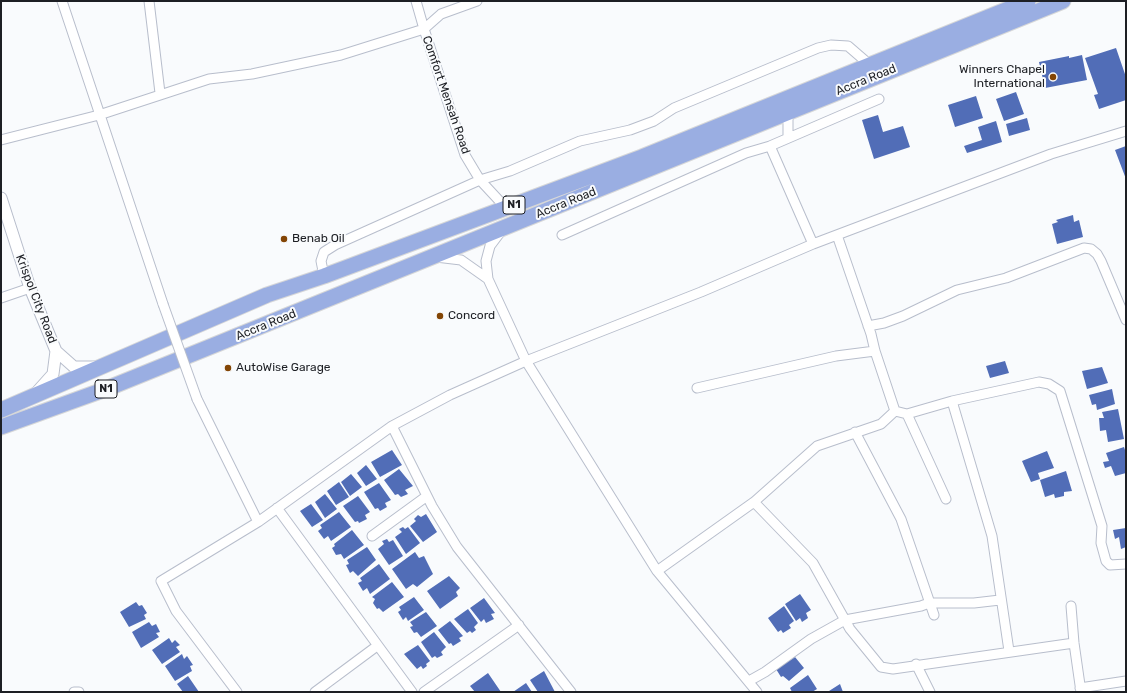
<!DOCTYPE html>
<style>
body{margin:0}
#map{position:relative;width:1127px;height:693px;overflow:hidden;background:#f9fbfd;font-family:Rubik,sans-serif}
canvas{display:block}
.frame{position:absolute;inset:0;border:2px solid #1d1f24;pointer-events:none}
</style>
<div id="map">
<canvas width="1127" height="693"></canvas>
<div class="frame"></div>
</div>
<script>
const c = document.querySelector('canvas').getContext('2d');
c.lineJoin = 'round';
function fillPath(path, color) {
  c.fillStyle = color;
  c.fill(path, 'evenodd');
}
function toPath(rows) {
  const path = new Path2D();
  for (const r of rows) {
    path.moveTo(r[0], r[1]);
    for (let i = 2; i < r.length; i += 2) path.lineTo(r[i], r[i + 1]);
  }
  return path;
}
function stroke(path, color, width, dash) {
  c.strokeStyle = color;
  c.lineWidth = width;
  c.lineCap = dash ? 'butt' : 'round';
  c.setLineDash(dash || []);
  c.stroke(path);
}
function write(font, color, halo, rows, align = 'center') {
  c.font = font + ' Rubik,sans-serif';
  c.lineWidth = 4;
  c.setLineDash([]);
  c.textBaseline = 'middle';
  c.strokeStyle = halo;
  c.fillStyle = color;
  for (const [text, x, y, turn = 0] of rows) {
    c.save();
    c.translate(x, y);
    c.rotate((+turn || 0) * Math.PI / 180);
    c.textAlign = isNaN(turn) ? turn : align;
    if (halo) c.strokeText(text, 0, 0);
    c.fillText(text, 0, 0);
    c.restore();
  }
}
const building = toPath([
 [1116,48,1126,77,1126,100,1099,109,1094,95,1098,94,1085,58],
 [1082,55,1087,80,1045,88,1039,62,1069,56,1069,58],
 [1016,92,1024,114,1004,121,996,99],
 [976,96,983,118,955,127,948,105],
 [878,115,883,132,903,126,910,147,874,159,862,120],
 [1027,118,1030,130,1009,136,1006,124],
 [996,121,1002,142,967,153,964,146,982,140,978,127],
 [1126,146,1126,179,1115,150],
 [1073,215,1074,222,1079,220,1083,237,1057,244,1052,224,1058,222,1056,220],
 [1005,361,1009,373,990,378,986,366],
 [1102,367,1108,383,1087,389,1082,371],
 [1112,389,1115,404,1097,410,1096,404,1092,405,1089,395],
 [1118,409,1124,439,1108,442,1106,430,1100,431,1099,418,1104,418,1102,412],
 [1124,447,1126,453,1126,473,1115,476,1111,466,1105,468,1103,462,1109,461,1106,453],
 [392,450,402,465,380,477,371,462],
 [1047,451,1054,468,1038,473,1040,479,1031,482,1022,461],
 [366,465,377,479,366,486,357,473],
 [399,469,413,486,405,490,408,494,401,497,398,494,395,495,384,480],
 [1066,471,1072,491,1064,492,1064,496,1055,498,1054,494,1045,497,1040,480],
 [351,474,362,487,350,496,341,482],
 [339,482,349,497,336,505,327,491],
 [379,483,391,500,385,503,387,507,380,511,378,508,375,509,364,492],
 [325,494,337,509,325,518,315,502],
 [358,496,370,512,365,515,367,519,359,523,358,521,355,522,343,506],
 [311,504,323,520,312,527,300,511],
 [339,512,351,527,331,541,328,536,324,539,318,531,322,528,320,525],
 [426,514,437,532,423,542,410,526,416,521,414,519,418,515,421,517],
 [403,527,405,529,408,527,420,543,406,554,395,537,402,532,399,529],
 [1126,528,1126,547,1121,549,1119,537,1115,539,1113,530],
 [352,530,364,545,344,559,341,554,336,555,332,548,335,546,334,544],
 [387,539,389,542,393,540,403,556,389,565,378,549,384,544,382,541],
 [367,547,376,560,358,576,353,571,350,573,346,565,349,564,347,560],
 [415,552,419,558,424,556,433,574,417,587,413,584,406,589,392,569],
 [379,564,390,579,370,594,367,588,363,591,358,583,362,581,360,578],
 [449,576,460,588,456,592,458,596,440,609,427,591],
 [392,582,404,597,383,612,379,608,377,609,373,603,375,599,372,597],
 [800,594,811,610,806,613,808,618,802,622,800,618,796,621,785,604],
 [414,597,424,610,408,621,406,617,403,620,398,612,401,610,399,607],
 [484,598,495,613,491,614,494,619,486,623,484,619,481,622,470,608],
 [136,602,139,606,142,605,147,613,144,615,146,619,129,627,120,612],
 [784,606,794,621,789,625,791,628,783,633,781,630,778,632,768,618],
 [468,609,478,623,474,627,476,630,472,633,470,631,467,633,454,619],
 [426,612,437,626,421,637,417,632,414,633,410,627,413,626,410,622],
 [450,621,463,636,459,638,461,641,453,646,451,643,449,644,438,630],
 [149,622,152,626,156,624,160,632,156,633,159,637,141,648,132,632],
 [434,632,446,647,441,652,443,655,437,658,435,656,432,658,421,642],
 [169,638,172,643,175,640,180,645,176,647,180,652,162,664,152,650],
 [418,645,430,661,426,664,427,666,423,669,421,666,417,669,404,654],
 [182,654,184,659,187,656,193,665,190,666,192,671,175,681,165,666],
 [795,657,804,668,789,681,783,676,781,677,776,669],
 [544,671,555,692,538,692,530,680],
 [488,673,501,692,475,692,470,686],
 [808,675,817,689,812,692,792,692,790,688],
 [188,676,199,692,183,692,177,684],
 [526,683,532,692,513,692],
 [840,684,843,692,829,692,829,691]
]);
const minor = toPath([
 [62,1,163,304],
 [149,1,160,93],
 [477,1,441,14,424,29,465,155,480,180,506,208],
 [788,113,788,138],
 [1,140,99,115,209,79,252,74,341,55,424,29,416,1],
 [770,146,813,244],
 [502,230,490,246,486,261,488,279,526,361,657,571,757,692],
 [562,235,746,153,770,146,879,99],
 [837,235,871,334,875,351,895,411],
 [436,257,461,260,488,279],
 [324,276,321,261,324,252,335,245,480,180,510,171,580,141,630,130,654,121,674,108,818,48,831,45,848,46,870,65],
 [1,298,30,288],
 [868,326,884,323,903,316,957,290,1006,278,1084,248,1091,249,1097,254,1101,261,1126,320],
 [697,388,836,356,875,351],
 [197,399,258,522],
 [952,401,992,536,1009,651],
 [907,414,946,499],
 [392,426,432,506,457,547,571,692],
 [855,432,901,519,934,615],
 [754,502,813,563,850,629,881,667,893,669,1074,643],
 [277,508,412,692],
 [372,536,427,496],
 [657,571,754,502,817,446,881,424,895,411,907,414,952,401,1039,382,1049,384,1060,391,1102,526,1101,543,1106,561,1110,565,1126,564],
 [1071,606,1074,643,1081,692],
 [916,664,930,692],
 [749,681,765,672,811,639,845,620,921,606,929,603,974,603,1000,600],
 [1080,688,1126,681],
 [74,692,79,692],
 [237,692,176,611,161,581,258,522,392,426,450,395,526,361,701,292,813,244,1051,154,1126,131],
 [315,692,377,646],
 [424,692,519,625]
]);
const tertiary = toPath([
 [1,198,30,288,56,351,53,374,36,393],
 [56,351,74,367,96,367]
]);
const trunk = toPath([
 [1,410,267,295,324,276,642,157,1028,1],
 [1,427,106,389,1063,1]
]);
const minorBridge = toPath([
 [163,304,197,399]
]);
const markers = [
 [1053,77,4,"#834505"],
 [284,239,4,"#834505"],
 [440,316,4,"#834505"],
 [228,368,4,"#834505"]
];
const shields = [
 [514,205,22],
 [106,389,22]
];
const shieldNames = [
 ["N1",514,205],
 ["N1",106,389]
];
const poiNames = [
 ["Winners Chapel",1045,70,"right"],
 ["International",1045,84,"right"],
 ["Benab Oil",292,239],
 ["Concord",448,316],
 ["AutoWise Garage",236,368]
];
const streetNames = [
 ["Accra Road",866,80,-22],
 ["Comfort Mensah Road",446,95,71],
 ["Accra Road",566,203,-22],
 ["Krispol City Road",36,299,69],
 ["Accra Road",266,325,-22]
];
fillPath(building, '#516db7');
stroke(minor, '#b8becc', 11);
stroke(tertiary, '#b8becc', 13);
stroke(trunk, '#d6d7d8', 17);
stroke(minor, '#fff', 9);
stroke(tertiary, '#fff', 11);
stroke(trunk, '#9aaee2', 15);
stroke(minorBridge, '#b8becc', 11, []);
stroke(minorBridge, '#fff', 9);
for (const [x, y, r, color] of markers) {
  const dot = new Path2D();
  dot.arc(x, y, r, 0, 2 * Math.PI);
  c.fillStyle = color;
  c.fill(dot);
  stroke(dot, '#f9fbfd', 1.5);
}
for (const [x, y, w] of shields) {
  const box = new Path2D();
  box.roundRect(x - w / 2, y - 9, w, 18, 3);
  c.fillStyle = '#f9fbfd';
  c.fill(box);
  stroke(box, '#1d1f24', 1);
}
write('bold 11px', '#1d1f24', null, shieldNames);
write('12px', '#1d1f24', '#f9fbfd', poiNames, 'left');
write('12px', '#1d1f24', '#f9fbfd', streetNames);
</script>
